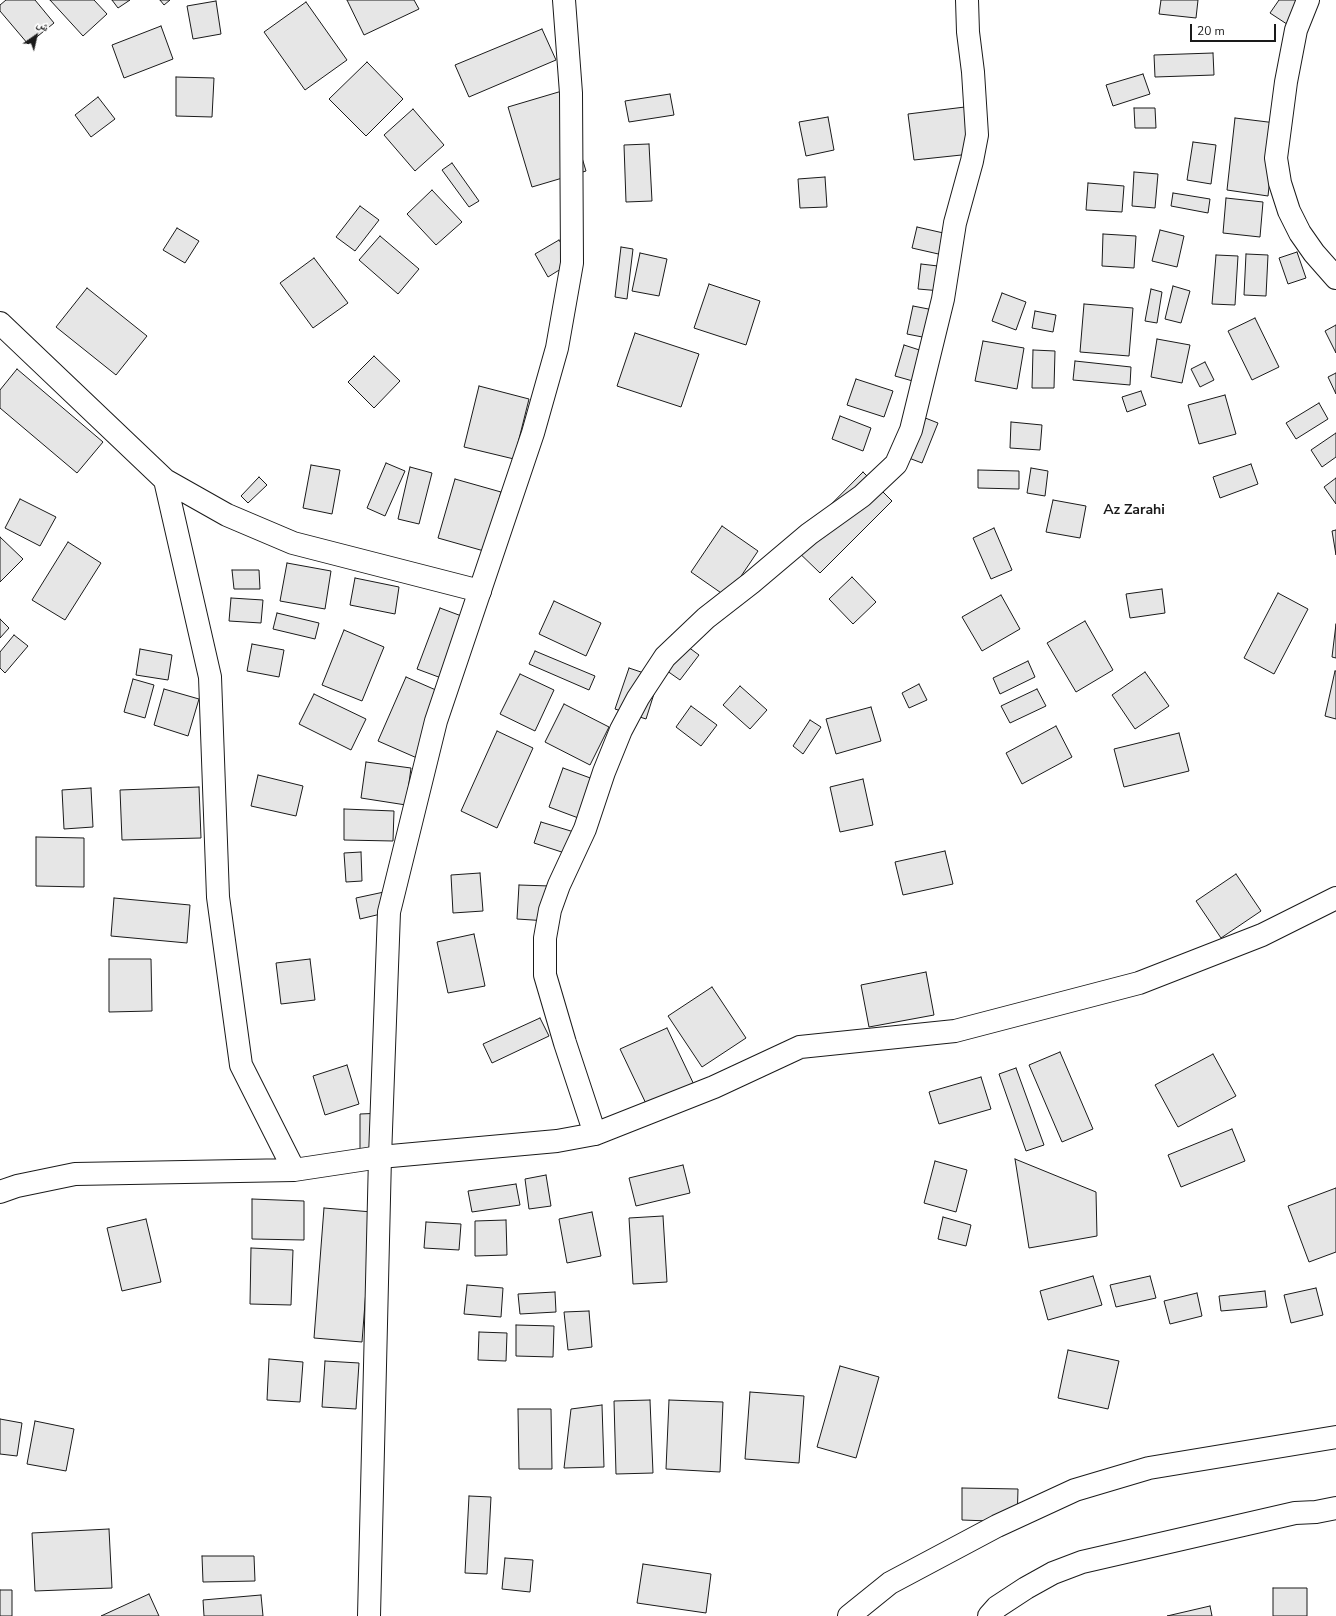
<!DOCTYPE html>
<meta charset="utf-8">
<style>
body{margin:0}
#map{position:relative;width:1336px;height:1616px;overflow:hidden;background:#fff;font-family:"Nunito Sans","Noto Naskh Arabic",sans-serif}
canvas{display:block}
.north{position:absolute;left:16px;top:16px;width:40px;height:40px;-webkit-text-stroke:3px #fff;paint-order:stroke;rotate:34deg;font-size:11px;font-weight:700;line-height:16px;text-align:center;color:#1a1a1a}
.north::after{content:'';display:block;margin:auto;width:14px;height:18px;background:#1a1a1a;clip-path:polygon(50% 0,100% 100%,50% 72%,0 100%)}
.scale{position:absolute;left:1190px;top:24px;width:86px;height:18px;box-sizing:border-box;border:2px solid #1a1a1a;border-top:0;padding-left:5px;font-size:12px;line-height:14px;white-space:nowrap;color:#1a1a1a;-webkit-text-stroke:3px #fff;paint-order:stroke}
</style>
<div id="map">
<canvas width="1336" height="1616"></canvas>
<div class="north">ش</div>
<div class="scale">20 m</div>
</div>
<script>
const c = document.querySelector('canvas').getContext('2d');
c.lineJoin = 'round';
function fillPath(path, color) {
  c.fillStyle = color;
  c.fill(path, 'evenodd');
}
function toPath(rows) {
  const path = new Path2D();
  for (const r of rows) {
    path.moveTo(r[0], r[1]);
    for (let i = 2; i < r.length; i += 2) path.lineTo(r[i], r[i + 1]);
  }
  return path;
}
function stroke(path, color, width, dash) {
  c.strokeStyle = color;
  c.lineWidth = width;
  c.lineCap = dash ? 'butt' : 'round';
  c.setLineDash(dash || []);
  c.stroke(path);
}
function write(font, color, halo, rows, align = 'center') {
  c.font = font + ' "Nunito Sans",sans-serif';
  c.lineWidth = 3;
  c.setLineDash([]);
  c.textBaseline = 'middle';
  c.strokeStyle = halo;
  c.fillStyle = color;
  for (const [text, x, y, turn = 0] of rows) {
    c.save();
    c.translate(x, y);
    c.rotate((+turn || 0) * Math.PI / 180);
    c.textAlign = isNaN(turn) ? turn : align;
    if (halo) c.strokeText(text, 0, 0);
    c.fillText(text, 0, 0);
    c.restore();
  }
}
const building = toPath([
 [6,0,35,0,54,23,28,44,0,11,0,5,6,0],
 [50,0,94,0,107,14,83,36,50,0],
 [112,0,130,0,118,8,112,0],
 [160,0,170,0,164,5,160,0],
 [347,0,414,0,419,9,364,35,347,0],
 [1161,0,1198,0,1196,18,1159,14,1161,0],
 [1279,0,1315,0,1319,3,1299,32,1270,13,1279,0],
 [216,1,221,34,193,39,187,6,216,1],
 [306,2,347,60,305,90,264,32,306,2],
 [161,26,173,59,124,78,112,45,161,26],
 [542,29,556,60,469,97,455,65,542,29],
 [1213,53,1214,75,1155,77,1154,55,1213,53],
 [367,62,403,99,366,136,329,99,367,62],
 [1143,74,1150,94,1113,106,1106,85,1143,74],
 [176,77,214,78,212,117,176,116,176,77],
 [562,91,586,171,532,187,508,107,562,91],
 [670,94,674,115,629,122,625,101,670,94],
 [98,97,115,119,91,137,75,115,98,97],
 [965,107,971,154,914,160,908,114,965,107],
 [1134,108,1155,108,1156,128,1135,128,1134,108],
 [413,109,444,145,415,171,384,135,413,109],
 [828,117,834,150,806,156,799,122,828,117],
 [1235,118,1276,123,1268,196,1227,190,1235,118],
 [1193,142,1216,145,1211,184,1187,180,1193,142],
 [649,144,652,201,626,202,624,145,649,144],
 [452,163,479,201,469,207,442,170,452,163],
 [1134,172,1158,174,1155,208,1132,206,1134,172],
 [825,177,827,207,800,208,798,179,825,177],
 [1088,183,1124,186,1122,212,1086,210,1088,183],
 [432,190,462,222,436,245,407,214,432,190],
 [1173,193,1210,199,1208,213,1171,206,1173,193],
 [1226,198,1263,202,1260,237,1223,233,1226,198],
 [360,206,379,220,355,251,336,237,360,206],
 [917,227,961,237,956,258,912,248,917,227],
 [177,228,199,241,185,263,163,250,177,228],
 [1160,230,1184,236,1177,267,1152,261,1160,230],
 [1103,234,1136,236,1134,268,1102,266,1103,234],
 [380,236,419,269,398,294,359,260,380,236],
 [559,240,572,262,548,277,535,254,559,240],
 [621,247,633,249,627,299,615,297,621,247],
 [1297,252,1306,278,1288,284,1279,258,1297,252],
 [640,253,667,259,659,296,632,291,640,253],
 [1246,254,1268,255,1266,296,1244,295,1246,254],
 [1216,255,1238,256,1235,305,1212,304,1216,255],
 [314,258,348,303,313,328,280,283,314,258],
 [921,264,955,268,953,292,918,289,921,264],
 [709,284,760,301,746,345,694,328,709,284],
 [1173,286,1190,291,1181,323,1165,319,1173,286],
 [87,288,147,336,116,375,56,327,87,288],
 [1151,289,1162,292,1157,323,1145,321,1151,289],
 [1002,293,1026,302,1016,330,992,321,1002,293],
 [1084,304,1133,308,1129,356,1080,352,1084,304],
 [913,306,949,313,943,341,907,334,913,306],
 [1035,311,1056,315,1053,332,1032,328,1035,311],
 [1255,318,1279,367,1252,380,1228,331,1255,318],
 [1336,325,1336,353,1325,331,1336,325],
 [635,333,699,354,681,407,617,386,635,333],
 [1157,339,1190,345,1182,383,1151,377,1157,339],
 [983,341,1024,348,1017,389,975,381,983,341],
 [904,345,935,355,927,385,895,376,904,345],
 [1033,350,1055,351,1054,388,1032,388,1033,350],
 [374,356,400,381,374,408,348,382,374,356],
 [1075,361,1131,367,1130,385,1073,380,1075,361],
 [1205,362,1214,380,1200,387,1191,369,1205,362],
 [17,369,103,442,77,473,0,408,0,390,17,369],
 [1336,373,1336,394,1328,377,1336,373],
 [856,379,893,391,884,417,847,405,856,379],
 [479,386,529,399,514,459,464,447,479,386],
 [1141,391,1146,405,1127,412,1122,397,1141,391],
 [1225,395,1236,434,1199,444,1188,405,1225,395],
 [1319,403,1328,419,1296,439,1286,423,1319,403],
 [910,412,938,423,922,463,893,452,910,412],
 [840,416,871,428,863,451,832,439,840,416],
 [1011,422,1042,425,1040,450,1010,448,1011,422],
 [1336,433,1336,457,1322,467,1311,450,1336,433],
 [386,463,405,471,385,516,367,508,386,463],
 [1251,464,1258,484,1220,498,1213,477,1251,464],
 [311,465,340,470,332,514,303,508,311,465],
 [410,467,432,473,419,524,398,519,410,467],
 [1031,468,1048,471,1045,496,1027,493,1031,468],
 [978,470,1019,471,1019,489,978,488,978,470],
 [863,472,892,501,820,573,791,545,863,472],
 [259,477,267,485,248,503,241,496,259,477],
 [1336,478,1336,504,1324,487,1336,478],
 [455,479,501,492,484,551,438,538,455,479],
 [20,499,56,517,40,546,5,528,20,499],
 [1053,500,1086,506,1080,538,1046,532,1053,500],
 [722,526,758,551,727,597,691,572,722,526],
 [994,528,1012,570,991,579,973,538,994,528],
 [1336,530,1336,555,1332,531,1336,530],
 [0,537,23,559,0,582,0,537],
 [68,542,101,563,65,620,32,600,68,542],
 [287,563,331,571,325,609,280,601,287,563],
 [232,570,259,570,260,589,234,589,232,570],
 [852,577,876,602,853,624,829,599,852,577],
 [355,578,399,587,395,614,350,605,355,578],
 [1162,589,1165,613,1130,618,1126,594,1162,589],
 [1278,593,1308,609,1274,674,1244,658,1278,593],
 [1001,595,1020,629,982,651,962,617,1001,595],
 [231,598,263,600,261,623,229,621,231,598],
 [554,601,601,623,586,656,539,634,554,601],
 [440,608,475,621,452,682,417,669,440,608],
 [277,613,319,623,315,639,273,629,277,613],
 [0,619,9,628,0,638,0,619],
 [1085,621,1113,670,1076,692,1047,643,1085,621],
 [1336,624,1336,658,1332,657,1336,624],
 [344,630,384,647,362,701,322,685,344,630],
 [14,635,28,646,5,673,0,668,0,652,14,635],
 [672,635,699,655,680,680,653,661,672,635],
 [252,644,284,650,279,677,247,671,252,644],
 [140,649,172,655,168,680,136,675,140,649],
 [535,651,595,676,589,690,529,664,535,651],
 [1028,661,1035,677,1000,694,993,678,1028,661],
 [629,668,659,678,646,719,615,709,629,668],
 [1335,671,1336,671,1336,719,1325,716,1335,671],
 [1145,672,1169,706,1135,729,1112,695,1145,672],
 [520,674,554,690,535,731,500,714,520,674],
 [406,677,445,694,417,758,378,741,406,677],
 [133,679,154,685,145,718,124,712,133,679],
 [919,684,927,700,909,708,902,693,919,684],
 [740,686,767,710,750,729,723,705,740,686],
 [164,689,199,699,188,736,154,725,164,689],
 [1037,689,1046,706,1010,723,1001,706,1037,689],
 [314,694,366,719,351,750,299,724,314,694],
 [564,704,609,727,590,765,545,742,564,704],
 [691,706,717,725,701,746,676,727,691,706],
 [871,707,881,741,836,754,826,719,871,707],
 [810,720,821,727,803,754,793,746,810,720],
 [1056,726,1072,757,1022,784,1006,753,1056,726],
 [497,731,533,748,497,828,461,811,497,731],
 [1179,733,1189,771,1124,787,1114,749,1179,733],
 [366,762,411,768,406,805,361,798,366,762],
 [563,768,604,783,589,822,549,807,563,768],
 [258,775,303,786,296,816,251,806,258,775],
 [863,779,873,825,840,832,830,787,863,779],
 [199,787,201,838,122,840,120,790,199,787],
 [91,788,93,827,64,829,62,790,91,788],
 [344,809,394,811,393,841,344,840,344,809],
 [541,822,584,835,577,857,534,843,541,822],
 [36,837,84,838,84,887,36,886,36,837],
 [945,851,953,884,903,895,895,862,945,851],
 [361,852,362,881,346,882,344,853,361,852],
 [480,873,483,911,453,913,451,875,480,873],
 [1236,874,1261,911,1221,938,1196,901,1236,874],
 [519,885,550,886,548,921,517,919,519,885],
 [384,892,389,912,360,919,356,898,384,892],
 [114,898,190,905,187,943,111,936,114,898],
 [474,934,485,986,448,993,437,942,474,934],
 [109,959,151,959,152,1011,109,1012,109,959],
 [310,959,315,1000,281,1004,276,963,310,959],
 [926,972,934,1015,869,1027,861,985,926,972],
 [712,987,746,1038,702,1067,668,1016,712,987],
 [540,1018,549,1036,492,1063,483,1044,540,1018],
 [667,1028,697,1091,650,1112,620,1049,667,1028],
 [1060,1052,1093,1129,1062,1142,1029,1065,1060,1052],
 [1213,1054,1236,1096,1178,1127,1155,1085,1213,1054],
 [347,1065,359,1104,325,1115,313,1076,347,1065],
 [1016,1068,1044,1145,1026,1151,999,1074,1016,1068],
 [981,1077,991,1109,939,1124,929,1092,981,1077],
 [384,1113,384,1151,360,1151,360,1114,384,1113],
 [1232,1129,1245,1161,1181,1187,1168,1155,1232,1129],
 [1015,1159,1096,1192,1097,1236,1029,1248,1015,1159],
 [935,1161,967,1170,956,1212,924,1203,935,1161],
 [683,1165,690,1193,636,1206,629,1178,683,1165],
 [546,1175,551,1206,529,1209,525,1179,546,1175],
 [516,1184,520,1205,472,1212,468,1191,516,1184],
 [1336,1188,1336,1252,1309,1262,1288,1206,1336,1188],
 [252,1199,304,1201,304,1240,252,1239,252,1199],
 [324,1208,372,1212,362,1342,314,1338,324,1208],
 [592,1212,601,1256,567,1263,559,1219,592,1212],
 [663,1216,667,1282,633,1284,629,1218,663,1216],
 [943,1217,971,1225,966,1246,938,1239,943,1217],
 [146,1219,161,1282,122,1291,107,1228,146,1219],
 [506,1220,507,1255,475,1256,475,1221,506,1220],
 [426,1222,461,1224,459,1250,424,1248,426,1222],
 [251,1248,293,1250,291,1305,250,1304,251,1248],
 [1093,1276,1102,1305,1048,1320,1040,1291,1093,1276],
 [1150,1276,1156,1298,1116,1307,1110,1285,1150,1276],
 [467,1285,503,1288,501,1317,464,1314,467,1285],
 [1316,1288,1323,1315,1291,1323,1284,1295,1316,1288],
 [1265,1291,1267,1307,1221,1311,1219,1296,1265,1291],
 [555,1292,556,1312,520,1314,518,1294,555,1292],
 [1197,1293,1202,1316,1170,1324,1164,1301,1197,1293],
 [589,1311,592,1347,568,1350,564,1312,589,1311],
 [516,1325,554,1326,553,1357,516,1356,516,1325],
 [479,1332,507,1333,506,1361,478,1360,479,1332],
 [1068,1350,1119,1361,1108,1409,1058,1398,1068,1350],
 [269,1359,303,1362,300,1402,267,1400,269,1359],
 [325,1361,359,1363,356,1409,322,1407,325,1361],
 [840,1366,879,1377,856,1458,817,1447,840,1366],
 [750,1392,804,1396,799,1463,745,1459,750,1392],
 [650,1400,653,1473,616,1474,614,1401,650,1400],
 [669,1400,723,1402,720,1472,666,1469,669,1400],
 [602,1405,604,1467,564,1468,571,1409,602,1405],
 [518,1409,551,1409,552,1469,519,1469,518,1409],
 [0,1419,22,1423,17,1456,0,1454,0,1419],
 [35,1421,74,1429,66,1471,27,1464,35,1421],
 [962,1488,1018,1489,1017,1522,962,1520,962,1488],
 [469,1496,491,1497,487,1574,465,1573,469,1496],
 [109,1529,112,1588,35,1591,32,1533,109,1529],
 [202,1556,254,1556,255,1581,203,1582,202,1556],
 [505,1558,533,1560,530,1592,502,1589,505,1558],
 [643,1564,711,1574,706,1613,637,1603,643,1564],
 [1273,1588,1307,1588,1307,1616,1273,1616,1273,1588],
 [0,1590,12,1590,12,1616,0,1616,0,1590],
 [149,1594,159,1616,101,1616,149,1594],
 [261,1595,263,1616,204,1616,203,1600,261,1595],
 [1210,1606,1212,1616,1167,1616,1210,1606]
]);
const street = toPath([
 [1308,0,1296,30,1286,82,1276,158,1280,183,1289,211,1300,233,1314,253,1336,278],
 [0,323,165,480,227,515,293,543,480,591],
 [165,480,210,677,218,897,241,1065,294,1170],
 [595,1134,565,1043,545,975,545,938,550,910,559,885,585,829,604,772,621,730,638,698,665,657,706,618,751,583,809,534,862,496,896,464,911,430,943,299,955,223,972,161,977,135,973,72,968,32,967,0],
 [0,1192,17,1186,75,1174,294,1170,380,1157,557,1141,595,1134,714,1087,800,1047,955,1031,1139,983,1262,935,1336,898],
 [849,1616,890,1583,997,1526,1075,1490,1149,1468,1336,1437],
 [989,1616,997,1607,1026,1588,1053,1573,1082,1562,1295,1513,1316,1512,1336,1508]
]);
const secondary = toPath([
 [369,1616,380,1157,389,912,436,721,533,433,557,348,572,263,571,93,564,0]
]);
const districtNames = [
 ["Az Zarahi",1134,511]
];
fillPath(building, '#e6e6e6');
stroke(building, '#1a1a1a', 1);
stroke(street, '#1a1a1a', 24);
stroke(secondary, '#1a1a1a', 24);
stroke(street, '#fff', 22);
stroke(secondary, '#fff', 22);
write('bold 14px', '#1a1a1a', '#fff', districtNames);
</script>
